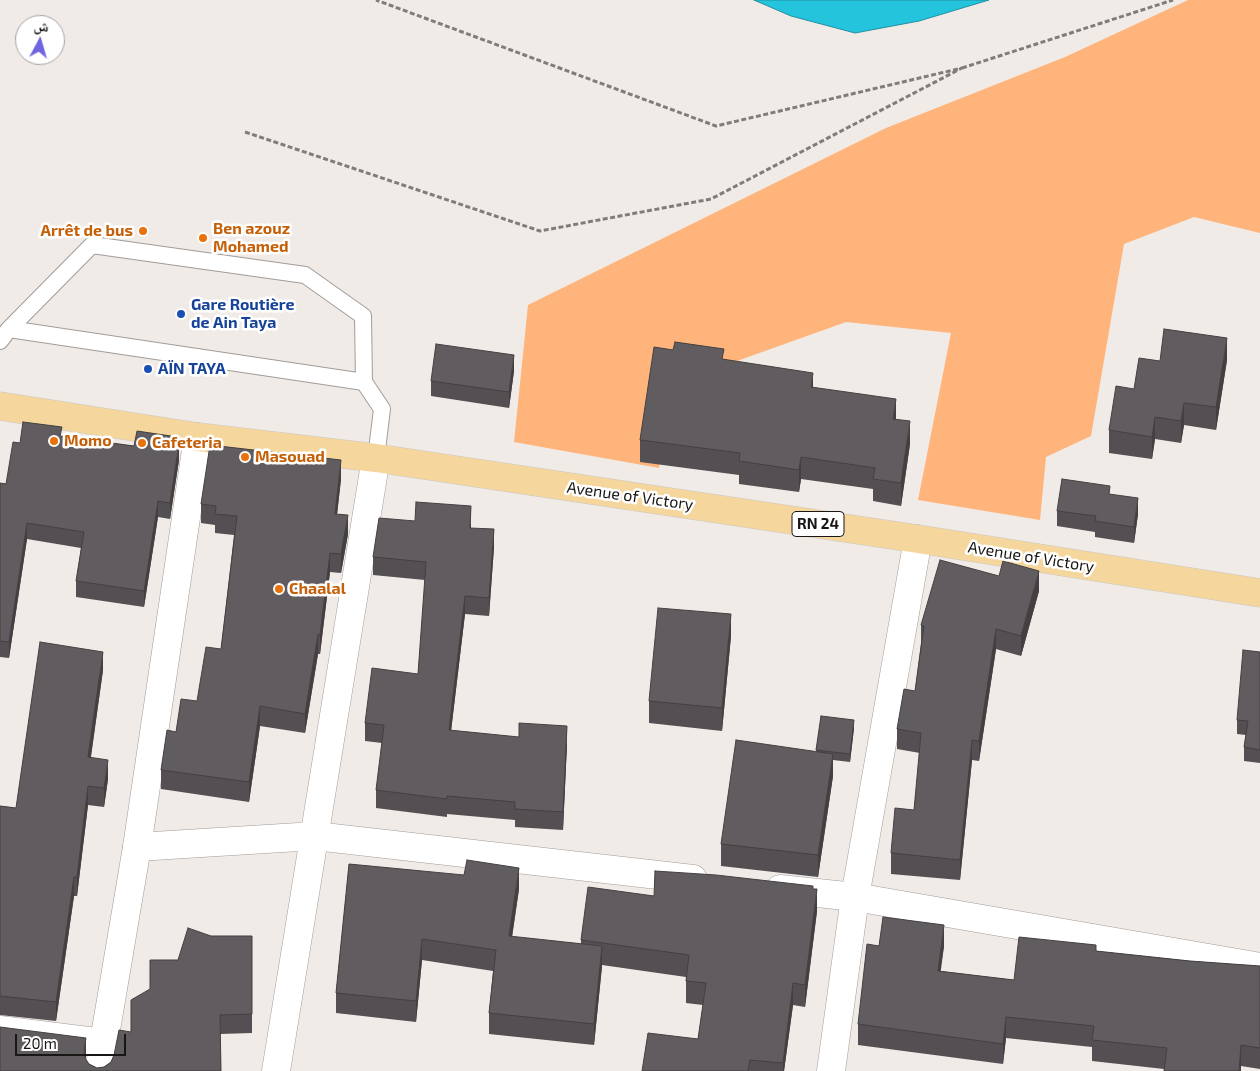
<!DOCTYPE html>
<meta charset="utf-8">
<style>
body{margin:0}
#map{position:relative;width:1260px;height:1071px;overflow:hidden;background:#f1ebe7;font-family:"Exo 2","Noto Naskh Arabic",sans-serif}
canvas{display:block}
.north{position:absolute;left:15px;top:15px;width:50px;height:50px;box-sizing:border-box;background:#fff;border:1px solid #a3a2a2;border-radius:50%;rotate:6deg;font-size:14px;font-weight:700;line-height:20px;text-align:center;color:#191716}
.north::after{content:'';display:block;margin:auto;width:18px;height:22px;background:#6f65df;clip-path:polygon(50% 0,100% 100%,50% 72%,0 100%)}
.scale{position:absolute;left:15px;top:1034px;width:111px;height:22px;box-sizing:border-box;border:2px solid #191716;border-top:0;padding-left:6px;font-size:15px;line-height:18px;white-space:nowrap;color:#191716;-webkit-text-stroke:4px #fff;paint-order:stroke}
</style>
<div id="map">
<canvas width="1260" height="1071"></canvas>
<div class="north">ش</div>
<div class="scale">20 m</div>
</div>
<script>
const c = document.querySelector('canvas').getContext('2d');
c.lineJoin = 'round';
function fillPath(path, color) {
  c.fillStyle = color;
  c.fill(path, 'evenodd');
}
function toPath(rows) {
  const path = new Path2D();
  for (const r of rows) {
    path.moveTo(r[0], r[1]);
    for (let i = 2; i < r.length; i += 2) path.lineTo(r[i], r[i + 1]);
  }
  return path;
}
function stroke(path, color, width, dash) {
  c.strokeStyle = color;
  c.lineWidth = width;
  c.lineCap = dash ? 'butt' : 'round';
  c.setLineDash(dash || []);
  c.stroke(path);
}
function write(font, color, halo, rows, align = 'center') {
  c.font = font + ' "Exo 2",sans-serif';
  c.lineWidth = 5;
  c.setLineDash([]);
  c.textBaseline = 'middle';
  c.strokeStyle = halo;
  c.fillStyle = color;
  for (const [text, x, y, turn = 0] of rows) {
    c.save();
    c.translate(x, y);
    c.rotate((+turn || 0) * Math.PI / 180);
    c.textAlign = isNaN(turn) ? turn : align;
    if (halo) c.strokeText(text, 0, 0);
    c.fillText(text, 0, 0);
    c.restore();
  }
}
const green = toPath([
 [1188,0,1260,0,1260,233,1194,217,1124,244,1091,436,1046,457,1040,520,918,500,951,333,846,322,670,385,659,468,514,442,528,305,886,128,1065,57]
]);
const water = toPath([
 [754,0,989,0,919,21,855,33,791,16,754,0]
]);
const path = toPath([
 [962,68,1173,0],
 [245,132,540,231,711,199,962,68,716,126,376,0]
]);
const service = toPath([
 [9,329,92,245,305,275,363,316,364,382],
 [0,341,9,329,364,382,382,409,376,458]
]);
const minor = toPath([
 [137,847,315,836,693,879],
 [780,889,855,897,1260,967],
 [0,1030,104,1043],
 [276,1071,376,458],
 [831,1071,855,897,918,539]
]);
const secondary = toPath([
 [99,1071,137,847,198,437]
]);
const primary = toPath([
 [0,406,198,437,376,458,918,539,1260,593]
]);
const wall = toPath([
 [724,359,813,387,896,419,910,444,901,506,873,501,873,489,801,479,799,492,739,484,739,475,640,462,640,440],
 [1227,360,1216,430,1184,425,1181,443,1155,439,1152,459,1109,453,1109,430,1134,389,1160,361],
 [514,371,509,408,431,396,431,381],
 [62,437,134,446,171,444,179,460,170,519,158,517,144,607,76,597,76,581,81,548,27,539,9,658,0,657,0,483,6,484,20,443],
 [341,479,337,514,348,534,341,573,330,572,320,654,318,654,305,733,260,726,249,802,161,789,161,770,176,732,197,701,221,649,234,535,215,533,215,525,201,523,201,504],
 [1110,494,1138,514,1134,543,1095,537,1095,532,1057,526,1057,511],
 [471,524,471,528,494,547,489,616,465,614,451,731,567,744,563,830,515,827,515,820,447,814,447,817,376,808,376,790,382,743,365,741,365,723,418,674,425,580,373,575,373,557],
 [999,576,1039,591,1021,656,996,649,979,761,972,760,960,880,891,874,891,853,914,810,920,753,897,749,897,729,915,691,921,643,921,625],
 [731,636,722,731,649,723,649,701],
 [1260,652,1260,763,1244,761,1244,747,1246,735,1237,734,1237,720],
 [103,670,91,757,108,779,104,807,88,805,77,896,74,896,56,1021,0,1015,0,806,16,808],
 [821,716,854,728,850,762,833,760,833,776,818,877,721,866,721,844,816,752],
 [349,864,519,889,512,937,581,944,581,940,654,896,813,889,817,911,805,1007,793,1005,784,1071,642,1071,698,1039,703,1005,686,1003,686,977,602,965,594,1045,489,1034,489,1013,493,971,422,960,416,1022,336,1013,336,993],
 [211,936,252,936,252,1033,220,1034,221,1071,0,1071,86,1056,85,1059,89,1064,97,1068,104,1067,111,1062,131,1032,150,989,178,960],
 [879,946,944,946,940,971,1014,980,1096,951,1190,961,1260,966,1260,1069,1241,1066,1164,1069,1092,1061,1092,1047,1006,1038,1003,1064,858,1045,858,1024]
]);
const shadedWall = toPath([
 [1227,338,1227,360,1216,430,1216,407],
 [514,355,514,371,509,408,509,392],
 [813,373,813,395,811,387],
 [896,399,896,422,893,419],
 [1184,403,1184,425,1181,443,1181,421],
 [1155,417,1155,439,1152,459,1152,437],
 [910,421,910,444,901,506,901,483],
 [179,444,179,460,170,519,170,503],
 [801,457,801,479,799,492,799,470],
 [341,460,341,479,335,533,335,514],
 [1138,498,1138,514,1134,543,1134,527],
 [158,501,158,517,144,607,144,591],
 [471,506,471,524,470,546,470,528],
 [348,515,348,534,341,573,341,554],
 [27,523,27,539,9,658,9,642],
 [494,529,494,547,489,616,489,598],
 [330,553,330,572,320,654,320,635],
 [1039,571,1039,591,1021,656,1021,636],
 [465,596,465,614,449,748,449,730],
 [731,614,731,636,722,731,722,708],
 [996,629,996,649,979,761,979,741],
 [318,634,318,654,305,733,305,714],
 [103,652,103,670,88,776,88,757],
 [260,706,260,726,249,802,249,782],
 [854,720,854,728,850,762,850,754],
 [567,726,567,744,563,830,563,812],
 [972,740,972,760,960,880,960,860],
 [833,754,833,776,818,877,818,855],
 [108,760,108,779,104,807,104,788],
 [88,786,88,805,77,896,77,877],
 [519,868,519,889,509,957,509,936],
 [74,877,74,896,56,1021,56,1002],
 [817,889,817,911,805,1007,805,985],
 [944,925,944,946,938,992,938,971],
 [422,939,422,960,416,1022,416,1001],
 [602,946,602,967,594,1045,594,1024],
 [793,983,793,1005,784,1071,783,1071,783,1063],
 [1006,1017,1006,1038,1003,1064,1003,1044],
 [86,1038,86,1056,84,1068,84,1050],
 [1241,1045,1241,1071,1239,1071]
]);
const building = toPath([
 [1164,329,1227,338,1216,407,1184,403,1181,421,1155,417,1152,437,1109,430,1116,386,1134,389,1139,358,1160,361,1164,329],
 [675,342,724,349,722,359,813,373,811,387,896,399,893,419,910,421,901,483,873,479,875,468,801,457,799,470,739,461,740,453,640,440,654,347,673,350,675,342],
 [436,344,514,355,509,392,431,381,436,344],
 [23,422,62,427,60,436,134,446,137,431,171,436,170,443,179,444,170,503,158,501,144,591,76,581,84,532,27,523,9,642,0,641,0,483,6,484,13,442,20,443,23,422],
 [210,445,341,460,335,514,348,515,341,554,330,553,320,635,318,634,305,714,260,706,249,782,161,770,167,730,176,732,181,699,197,701,206,647,221,649,237,516,215,514,216,506,201,504,210,445],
 [1062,479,1110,486,1109,494,1138,498,1134,527,1095,521,1096,516,1057,511,1062,479],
 [416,502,471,506,470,528,494,529,489,598,465,596,449,730,519,737,519,723,567,726,563,812,515,809,515,802,447,796,447,799,376,790,384,725,365,723,372,668,418,674,426,562,373,557,379,518,415,521,416,502],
 [940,560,999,576,1003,561,1039,571,1021,636,996,629,979,741,972,740,960,860,891,853,895,808,914,810,921,733,897,729,904,689,915,691,924,626,921,625,940,560],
 [658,608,731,614,722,708,649,701,658,608],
 [40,642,103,652,88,757,108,760,104,788,88,786,77,877,74,877,56,1002,0,996,0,806,16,808,40,642],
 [1243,650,1260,652,1260,750,1244,747,1248,721,1237,720,1243,650],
 [821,716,854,720,850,754,816,750,821,716],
 [736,740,833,754,818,855,721,844,736,740],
 [467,860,519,868,509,936,602,946,594,1024,489,1013,496,950,422,939,416,1001,336,993,349,864,464,875,467,860],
 [655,871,716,875,813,886,813,889,817,889,805,985,793,983,783,1063,750,1060,748,1071,642,1071,648,1033,698,1039,706,983,686,981,689,955,581,940,588,887,654,896,655,871],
 [883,917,944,925,938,971,1014,980,1019,937,1096,945,1096,951,1190,961,1260,966,1260,1048,1241,1045,1239,1071,1164,1071,1167,1048,1092,1040,1094,1026,1006,1017,1003,1044,858,1024,867,944,879,946,883,917],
 [188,928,211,936,252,936,252,1014,220,1015,221,1071,0,1071,0,1027,86,1038,84,1050,85,1058,89,1064,97,1068,104,1067,111,1062,114,1055,119,1030,131,1032,131,1000,150,989,150,960,178,960,188,928]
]);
const markers = [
 [143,231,5,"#e8710a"],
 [203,238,5,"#e8710a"],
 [181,314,5,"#1a4fb4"],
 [148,369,5,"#1a4fb4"],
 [54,441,5,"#e8710a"],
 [142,443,5,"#e8710a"],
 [245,457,5,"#e8710a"],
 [279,589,5,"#e8710a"]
];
const shields = [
 [818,524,52]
];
const shieldNames = [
 ["RN 24",818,524]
];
const foodNames = [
 ["Ben azouz",213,229],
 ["Mohamed",213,247],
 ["Arrêt de bus",133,231,"right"],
 ["Momo",64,441],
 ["Cafeteria",152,443],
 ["Masouad",255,457],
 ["Chaalal",289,589]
];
const transitNames = [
 ["Gare Routière",191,305],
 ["de Ain Taya",191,323],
 ["AÏN TAYA",158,369]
];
const streetNames = [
 ["Avenue of Victory",630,496,8],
 ["Avenue of Victory",1031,557,9]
];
fillPath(green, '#feb47a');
fillPath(water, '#24c4dd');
stroke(water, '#2190a1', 1);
stroke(service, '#a29c98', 18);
stroke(minor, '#a29c98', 29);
stroke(secondary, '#a29c98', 29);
stroke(primary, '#c8c7c7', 29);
stroke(path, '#807c7a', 3, [5, 2.5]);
stroke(service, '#fff', 16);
stroke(minor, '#fff', 28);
stroke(secondary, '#fff', 28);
stroke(primary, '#f5d79d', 28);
fillPath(wall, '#534f52');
fillPath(shadedWall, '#444042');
fillPath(building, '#615c5f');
stroke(building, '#444042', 1);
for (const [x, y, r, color] of markers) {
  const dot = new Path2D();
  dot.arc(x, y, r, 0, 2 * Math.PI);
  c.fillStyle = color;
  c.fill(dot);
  stroke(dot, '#fff', 2);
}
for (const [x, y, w] of shields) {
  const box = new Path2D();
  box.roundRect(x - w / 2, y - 12.5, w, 25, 4);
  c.fillStyle = '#fff';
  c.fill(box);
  stroke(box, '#191716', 1);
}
write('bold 15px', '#191716', null, shieldNames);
write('bold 16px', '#c56008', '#fff', foodNames, 'left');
write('bold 16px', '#164399', '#fff', transitNames, 'left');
write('16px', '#191716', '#fff', streetNames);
</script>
